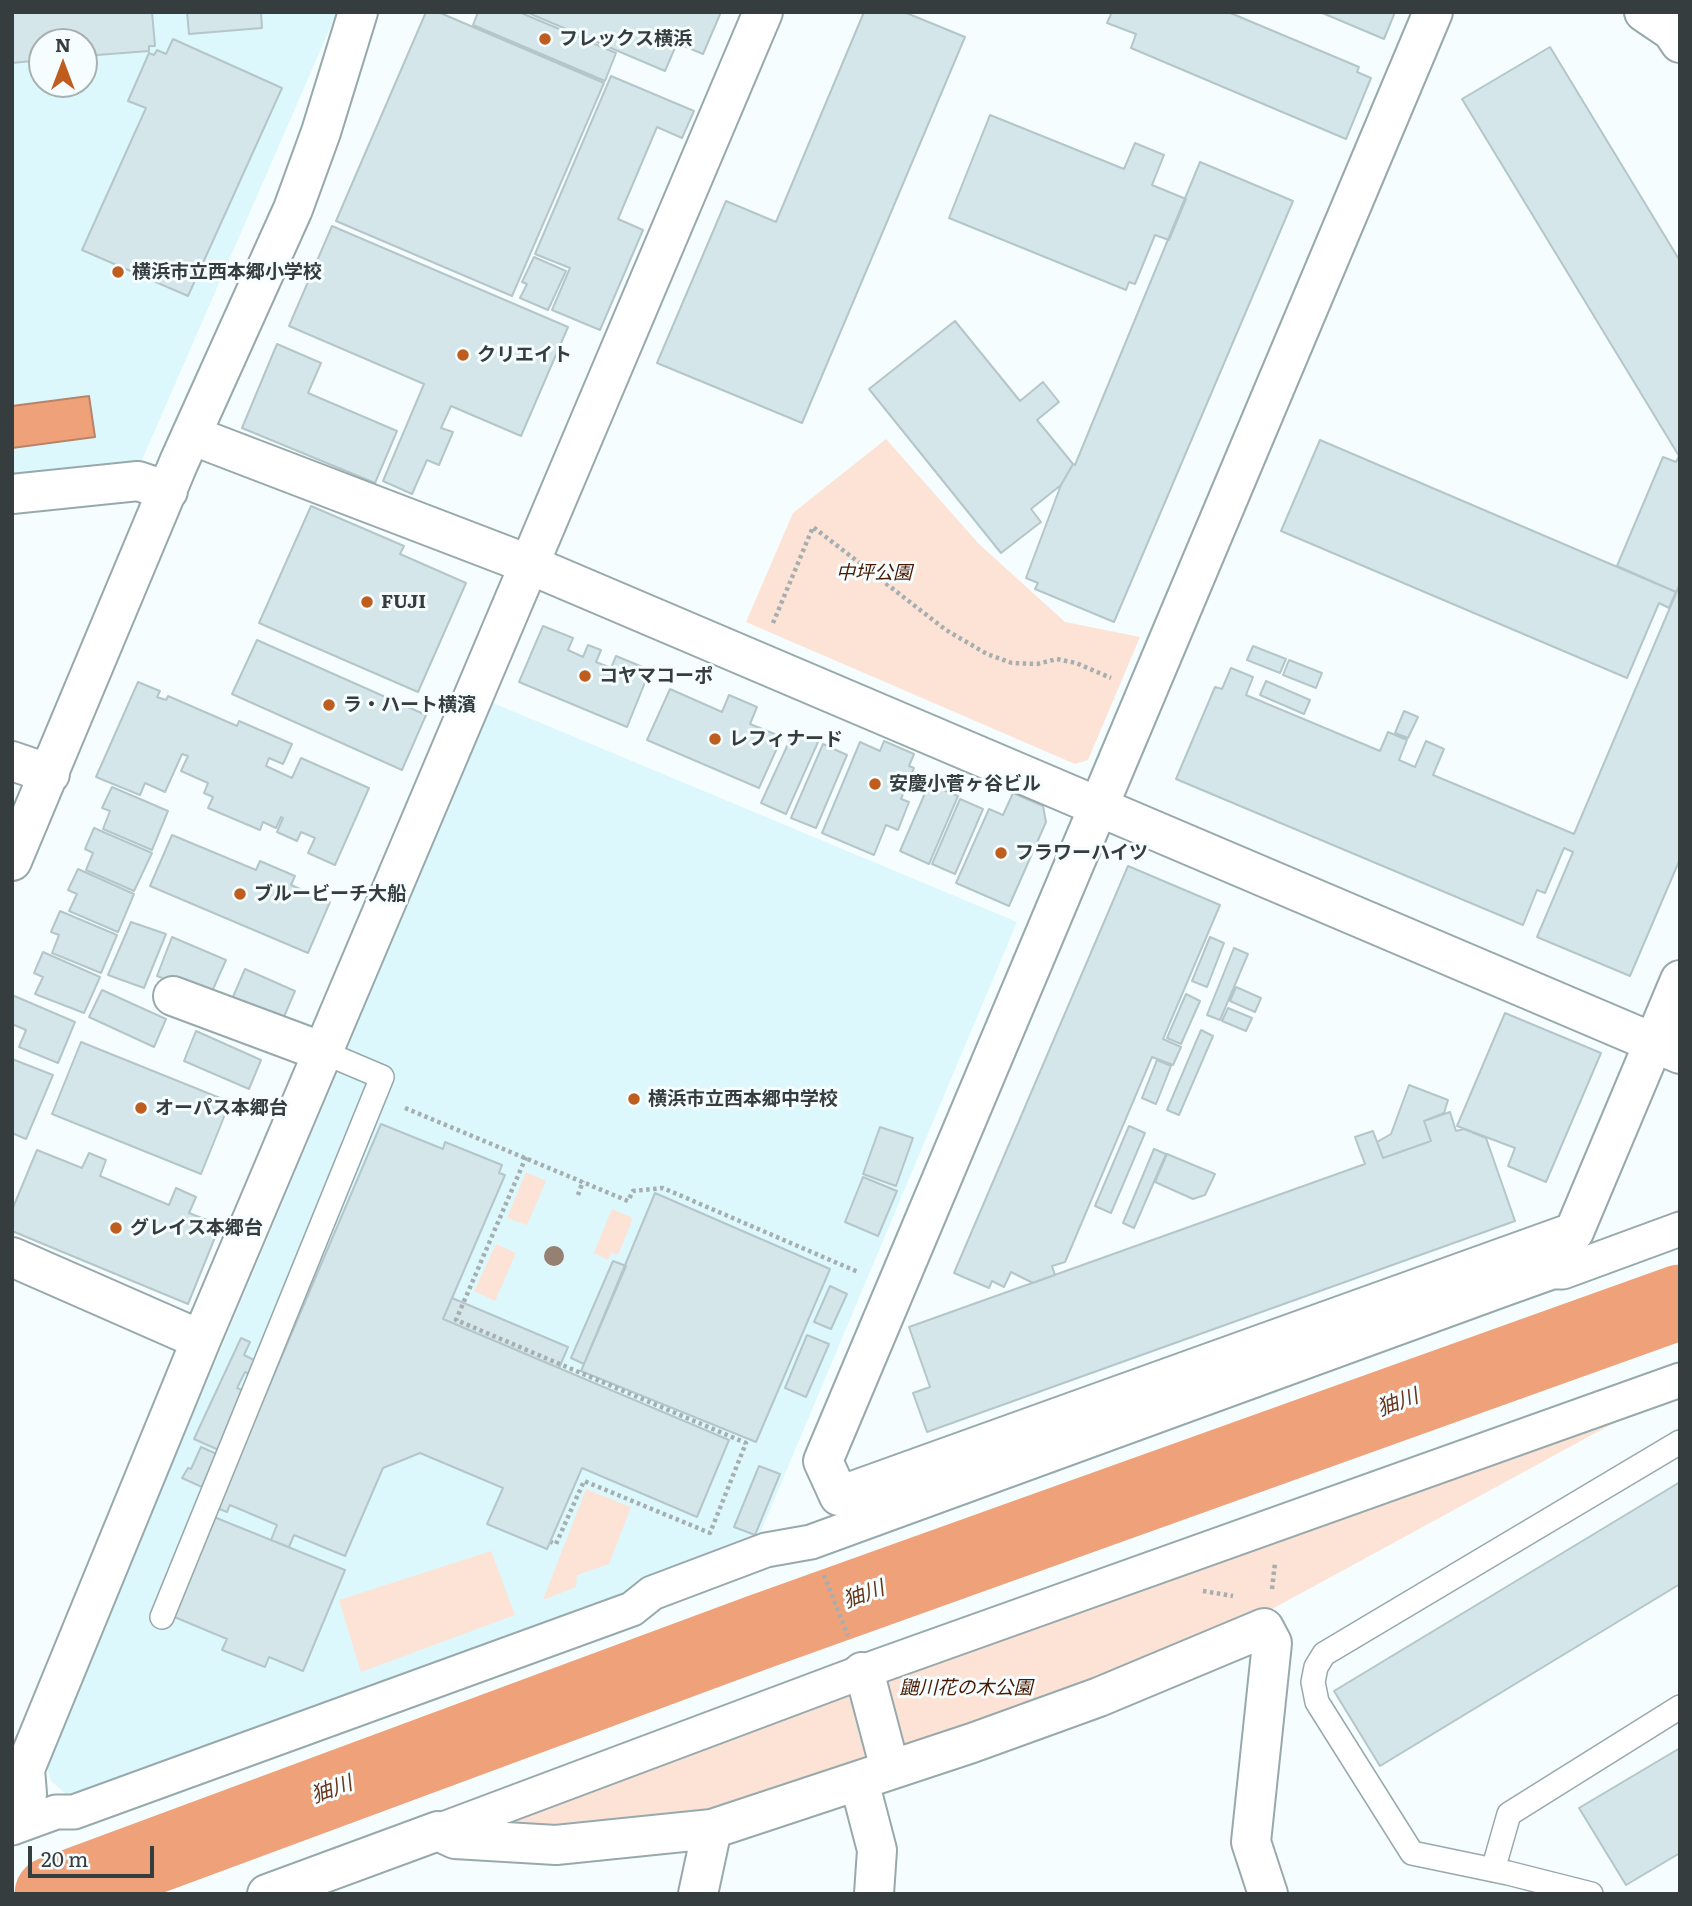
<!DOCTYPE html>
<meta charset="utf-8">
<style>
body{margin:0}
#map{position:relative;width:1692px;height:1906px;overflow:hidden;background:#f5fdfe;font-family:Literata,serif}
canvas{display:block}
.frame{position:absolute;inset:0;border:14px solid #363d3e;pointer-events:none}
.north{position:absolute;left:28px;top:28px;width:70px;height:70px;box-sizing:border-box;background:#f5fdfe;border:2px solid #a9b0b1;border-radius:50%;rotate:0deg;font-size:19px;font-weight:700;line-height:28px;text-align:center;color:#363d3e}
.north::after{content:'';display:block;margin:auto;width:24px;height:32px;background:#bf5d1f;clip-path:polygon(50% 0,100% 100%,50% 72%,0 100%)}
.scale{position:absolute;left:28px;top:1846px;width:126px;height:32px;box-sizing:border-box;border:4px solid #363d3e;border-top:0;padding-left:9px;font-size:21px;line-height:24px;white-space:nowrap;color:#363d3e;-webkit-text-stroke:5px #f5fdfe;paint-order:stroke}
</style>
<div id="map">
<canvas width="1692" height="1906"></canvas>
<div class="frame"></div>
<div class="north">N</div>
<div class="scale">20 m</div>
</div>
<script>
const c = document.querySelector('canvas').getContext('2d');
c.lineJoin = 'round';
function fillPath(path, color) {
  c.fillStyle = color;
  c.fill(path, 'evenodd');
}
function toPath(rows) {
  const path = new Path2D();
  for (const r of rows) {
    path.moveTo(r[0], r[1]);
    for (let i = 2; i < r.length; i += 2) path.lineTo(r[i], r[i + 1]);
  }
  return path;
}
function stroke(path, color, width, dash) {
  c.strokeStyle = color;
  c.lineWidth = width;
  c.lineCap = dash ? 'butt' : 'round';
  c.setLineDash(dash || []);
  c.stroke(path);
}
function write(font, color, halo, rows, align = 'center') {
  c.font = font + ' Literata,"Noto Sans JP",serif';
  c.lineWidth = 6;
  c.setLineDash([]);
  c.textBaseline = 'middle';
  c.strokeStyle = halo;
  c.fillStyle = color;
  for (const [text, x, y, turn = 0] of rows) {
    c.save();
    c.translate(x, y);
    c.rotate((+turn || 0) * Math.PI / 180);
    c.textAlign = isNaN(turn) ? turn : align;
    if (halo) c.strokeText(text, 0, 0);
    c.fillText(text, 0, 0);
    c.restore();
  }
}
const built = toPath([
 [12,12,337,12,142,460,12,474],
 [42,42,84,42,84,84,42,84],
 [493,703,1017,922,758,1538,627,1600,74,1801,51,1781,46,1764]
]);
const green = toPath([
 [886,439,979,544,1065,622,1140,637,1088,760,1075,764,746,622,793,513],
 [526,1172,546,1181,527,1225,507,1218],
 [612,1209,633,1218,618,1255,611,1253,608,1260,594,1253],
 [496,1244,516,1253,495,1301,474,1291],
 [1645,1406,1272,1609,1095,1681,897,1753,877,1679],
 [586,1489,631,1507,609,1564,577,1575,576,1587,543,1600],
 [491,1551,515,1615,361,1672,339,1600],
 [858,1685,877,1762,673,1820,556,1832,476,1827]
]);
const water = toPath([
 [89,396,95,437,12,448,12,406,89,396]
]);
const river = toPath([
 [52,1894,759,1632,1680,1302]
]);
const building = toPath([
 [12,12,152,12,155,46,149,46,149,51,84,56,84,42,42,42,42,60,12,63,12,12],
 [187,12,261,12,262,28,189,34,187,12],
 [426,12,438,12,604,83,512,296,336,221,426,12],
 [478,12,519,12,616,53,605,81,473,25,478,12],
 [526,12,721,12,703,54,677,43,665,71,526,12],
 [864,12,904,12,965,37,802,423,657,363,726,201,776,222,864,12],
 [1112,12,1228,12,1359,67,1357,72,1371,78,1346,139,1131,48,1136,34,1107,23,1112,12],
 [1320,12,1395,12,1384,39,1320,12],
 [173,39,282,88,188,296,82,250,146,108,128,101,149,53,154,55,157,50,166,54,173,39],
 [1550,47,1680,261,1680,584,1676,592,1617,566,1663,457,1676,462,1679,456,1462,99,1550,47],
 [611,76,694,111,682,138,657,127,618,219,643,230,600,330,552,310,570,268,535,254,611,76],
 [990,115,1124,169,1135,143,1164,155,1152,185,1186,199,1169,240,1155,235,1135,284,1129,282,1126,290,949,218,990,115],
 [1200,162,1293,201,1114,622,1035,589,1038,583,1026,578,1061,485,1073,464,1075,465,1200,162],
 [332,226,568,327,521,436,451,406,441,428,453,432,439,465,427,460,412,494,383,481,424,384,289,326,332,226],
 [534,257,566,271,548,310,520,298,527,284,522,282,534,257],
 [955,321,1020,401,1043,382,1059,402,1037,420,1073,464,1061,485,1031,509,1041,522,1001,553,869,389,955,321],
 [277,344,321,363,308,393,397,431,375,483,242,428,277,344],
 [1320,440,1676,592,1669,608,1659,603,1627,678,1281,531,1320,440],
 [311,506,404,546,400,554,466,583,418,692,259,623,311,506],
 [1680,584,1680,859,1630,976,1537,937,1573,852,1564,848,1545,893,1537,890,1523,925,1176,779,1215,687,1222,689,1231,668,1253,677,1246,695,1380,751,1388,732,1407,740,1399,760,1415,767,1426,741,1444,749,1433,775,1574,834,1680,584],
 [543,626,573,638,568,650,583,657,588,645,601,650,596,662,611,668,616,656,650,670,627,727,519,682,543,626],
 [257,640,426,715,402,770,232,694,257,640],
 [1253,646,1286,659,1280,673,1247,660,1253,646],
 [1289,660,1322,673,1316,688,1283,675,1289,660],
 [1266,681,1310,700,1304,714,1260,695,1266,681],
 [138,682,160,691,157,697,166,700,168,696,237,726,239,721,292,744,283,764,269,758,266,766,292,778,301,758,369,788,335,865,308,853,315,838,301,832,297,841,277,832,283,818,281,817,276,828,263,822,260,830,208,808,213,797,204,793,208,783,181,771,188,756,182,754,165,792,145,783,140,795,96,777,138,682],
 [670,689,722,712,729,695,757,707,750,724,782,737,759,788,647,740,670,689],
 [1404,711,1418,717,1408,738,1395,733,1404,711],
 [794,731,818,742,786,814,761,803,794,731],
 [884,741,914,754,909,766,914,768,901,799,909,802,898,830,886,825,874,855,822,833,860,742,880,751,884,741],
 [823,744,847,755,816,828,791,818,823,744],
 [929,784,958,796,929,864,900,851,929,784],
 [112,787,168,811,152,850,103,829,110,811,102,808,112,787],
 [1013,793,1043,806,1046,822,1009,906,956,883,989,809,1003,815,1013,793],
 [960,799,983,809,955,874,932,864,960,799],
 [94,828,152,853,134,891,86,870,93,853,85,849,94,828],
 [172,835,256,870,260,861,295,876,291,885,330,902,308,953,150,886,172,835],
 [1128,866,1220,905,1163,1039,1181,1047,1173,1065,1152,1057,1065,1262,1052,1266,1055,1275,1033,1283,1011,1272,1004,1287,992,1281,989,1288,954,1273,1128,866],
 [78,869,134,894,118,932,69,911,77,894,68,890,78,869],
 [60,911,117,935,101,973,52,953,59,935,51,932,60,911],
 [131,922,166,934,144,988,108,975,131,922],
 [172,937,226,960,210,996,157,976,172,937],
 [1210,937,1224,943,1207,987,1192,981,1210,937],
 [1234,948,1248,954,1220,1020,1207,1015,1234,948],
 [43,952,100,977,84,1013,35,994,43,977,34,973,43,952],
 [245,969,295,991,280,1026,229,1006,245,969],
 [1236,987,1261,998,1255,1012,1230,1001,1236,987],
 [102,990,166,1019,154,1047,89,1017,102,990],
 [1186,994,1200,1001,1181,1044,1167,1038,1186,994],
 [12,995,75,1022,58,1063,19,1047,26,1030,12,1024,12,995],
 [1228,1008,1252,1018,1246,1031,1222,1021,1228,1008],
 [1505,1013,1601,1053,1546,1182,1508,1166,1515,1148,1457,1126,1505,1013],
 [1201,1030,1213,1036,1179,1115,1167,1110,1201,1030],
 [196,1031,261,1060,249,1089,184,1061,196,1031],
 [81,1042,230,1102,201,1174,52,1114,81,1042],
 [12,1059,53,1075,26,1139,12,1133,12,1059],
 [1157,1060,1171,1066,1156,1104,1142,1098,1157,1060],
 [1409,1085,1448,1100,1444,1113,1424,1121,1431,1141,1383,1158,1377,1142,1391,1134,1409,1085],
 [1450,1112,1456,1131,1464,1129,1486,1138,1515,1221,927,1432,913,1393,930,1387,909,1327,1365,1164,1355,1137,1373,1131,1383,1158,1431,1141,1424,1121,1450,1112],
 [381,1124,443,1149,445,1142,502,1165,499,1173,505,1175,443,1319,729,1440,697,1517,582,1468,547,1549,487,1524,503,1488,420,1453,383,1468,345,1556,294,1535,289,1547,271,1540,277,1525,230,1505,227,1512,217,1508,381,1124],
 [1129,1126,1145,1133,1111,1213,1095,1206,1129,1126],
 [880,1127,913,1138,896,1186,863,1174,880,1127],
 [1154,1149,1166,1154,1134,1228,1123,1223,1154,1149],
 [37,1150,82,1168,89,1153,106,1160,100,1176,169,1205,176,1188,196,1197,189,1213,220,1225,188,1304,12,1231,12,1210,37,1150],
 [1167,1154,1215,1174,1205,1195,1193,1199,1155,1182,1167,1154],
 [863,1177,897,1191,878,1236,845,1222,863,1177],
 [655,1193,830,1269,756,1442,581,1371,655,1193],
 [613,1261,626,1266,584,1364,571,1358,613,1261],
 [830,1286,847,1294,831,1329,814,1322,830,1286],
 [452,1298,568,1347,559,1368,443,1319,452,1298],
 [807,1335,829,1344,806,1397,785,1388,807,1335],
 [241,1338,250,1342,244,1355,260,1363,253,1376,245,1372,237,1388,244,1391,221,1451,194,1439,241,1338],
 [201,1447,221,1456,212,1476,208,1475,202,1487,182,1478,188,1468,191,1469,201,1447],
 [759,1466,780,1474,755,1535,734,1527,759,1466],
 [1680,1482,1680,1584,1380,1766,1334,1691,1680,1482],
 [214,1517,345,1570,303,1671,269,1657,265,1667,222,1650,227,1639,172,1616,214,1517],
 [1680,1748,1680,1853,1626,1885,1579,1808,1680,1748]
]);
const path = toPath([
 [773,623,813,527,946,630,987,654,1012,663,1037,664,1057,659,1076,663,1111,678],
 [405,1108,628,1201,633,1191,663,1188,858,1272],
 [526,1157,456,1320,746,1443,710,1533,584,1481,556,1544,551,1542],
 [578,1195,583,1181],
 [824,1575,848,1636],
 [1272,1589,1275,1563],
 [1203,1591,1233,1596]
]);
const service = toPath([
 [162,1617,382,1077,323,1052],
 [1493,1870,1509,1814,1680,1707],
 [1591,1894,1508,1873,1412,1853,1317,1702,1313,1682,1316,1667,1324,1654,1680,1442]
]);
const pedestrian = toPath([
 [12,1828,56,1812,74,1812,632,1609,652,1593,766,1550,811,1542,1507,1288,1552,1272,1563,1272,1680,1229],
 [438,1831,862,1672,1680,1380]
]);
const minor = toPath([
 [1433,12,823,1461,839,1496,1574,1232,1680,980],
 [1644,12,1672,31,1680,43],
 [191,435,528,564,1680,1054],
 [12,494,138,481,168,491],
 [12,761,50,774],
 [12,861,179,462,293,209,321,132,358,12],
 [173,996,323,1052],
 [12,1257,201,1340],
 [862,1672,867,1682,890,1769],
 [859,1781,877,1850,874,1894],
 [12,1797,27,1794,25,1769,201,1340,763,12],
 [267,1894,438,1831,455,1839,556,1845,712,1829],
 [698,1894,712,1829,972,1743,1099,1697,1264,1628,1272,1643,1251,1842,1268,1894]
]);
const trees = [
 [554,1256]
];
const markers = [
 [545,39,7,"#bf5d1f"],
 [118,272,7,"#bf5d1f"],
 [463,355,7,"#bf5d1f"],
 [367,602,7,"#bf5d1f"],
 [585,676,7,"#bf5d1f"],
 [329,705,7,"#bf5d1f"],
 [715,739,7,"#bf5d1f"],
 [875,784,7,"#bf5d1f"],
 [1001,853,7,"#bf5d1f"],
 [240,894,7,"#bf5d1f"],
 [634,1099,7,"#bf5d1f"],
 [141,1108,7,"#bf5d1f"],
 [116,1228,7,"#bf5d1f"]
];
const poiNames = [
 ["フレックス横浜",559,39],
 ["横浜市立西本郷小学校",132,272],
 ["クリエイト",477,355],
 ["FUJI",381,602],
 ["コヤマコーポ",599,676],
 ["ラ・ハート横濱",343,705],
 ["レフィナード",729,739],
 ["安慶小菅ヶ谷ビル",889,784],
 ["フラワーハイツ",1015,853],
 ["ブルービーチ大船",254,894],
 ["横浜市立西本郷中学校",648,1099],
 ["オーパス本郷台",155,1108],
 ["グレイス本郷台",130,1228]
];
const parkNames = [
 ["中坪公園",874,573],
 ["鼬川花の木公園",966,1688]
];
const waterNames = [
 ["㹨川",1398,1403,-20],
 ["㹨川",864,1595,-20],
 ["㹨川",332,1790,-20]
];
fillPath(built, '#dcf8fd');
fillPath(green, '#fce3d6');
fillPath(water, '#efa27a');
stroke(water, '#b88468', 2);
stroke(river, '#efa27a', 75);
fillPath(building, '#d4e6e9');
stroke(building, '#b4c6c9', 2);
stroke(service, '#98a9ac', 26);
stroke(pedestrian, '#98a9ac', 37);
stroke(minor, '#98a9ac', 42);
stroke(path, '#a6aeaf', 4.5, [3.5, 3.5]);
stroke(service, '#fff', 23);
stroke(pedestrian, '#fff', 33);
stroke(minor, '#fff', 38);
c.fillStyle = '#968072';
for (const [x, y] of trees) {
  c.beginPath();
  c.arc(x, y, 10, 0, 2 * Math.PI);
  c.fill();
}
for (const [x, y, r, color] of markers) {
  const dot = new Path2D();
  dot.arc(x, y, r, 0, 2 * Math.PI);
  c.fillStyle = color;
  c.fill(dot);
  stroke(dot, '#f5fdfe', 2.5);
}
write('bold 19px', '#363d3e', '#f5fdfe', poiNames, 'left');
write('italic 19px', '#481900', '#f5fdfe', parkNames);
write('italic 21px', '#68361a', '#f5fdfe', waterNames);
</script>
